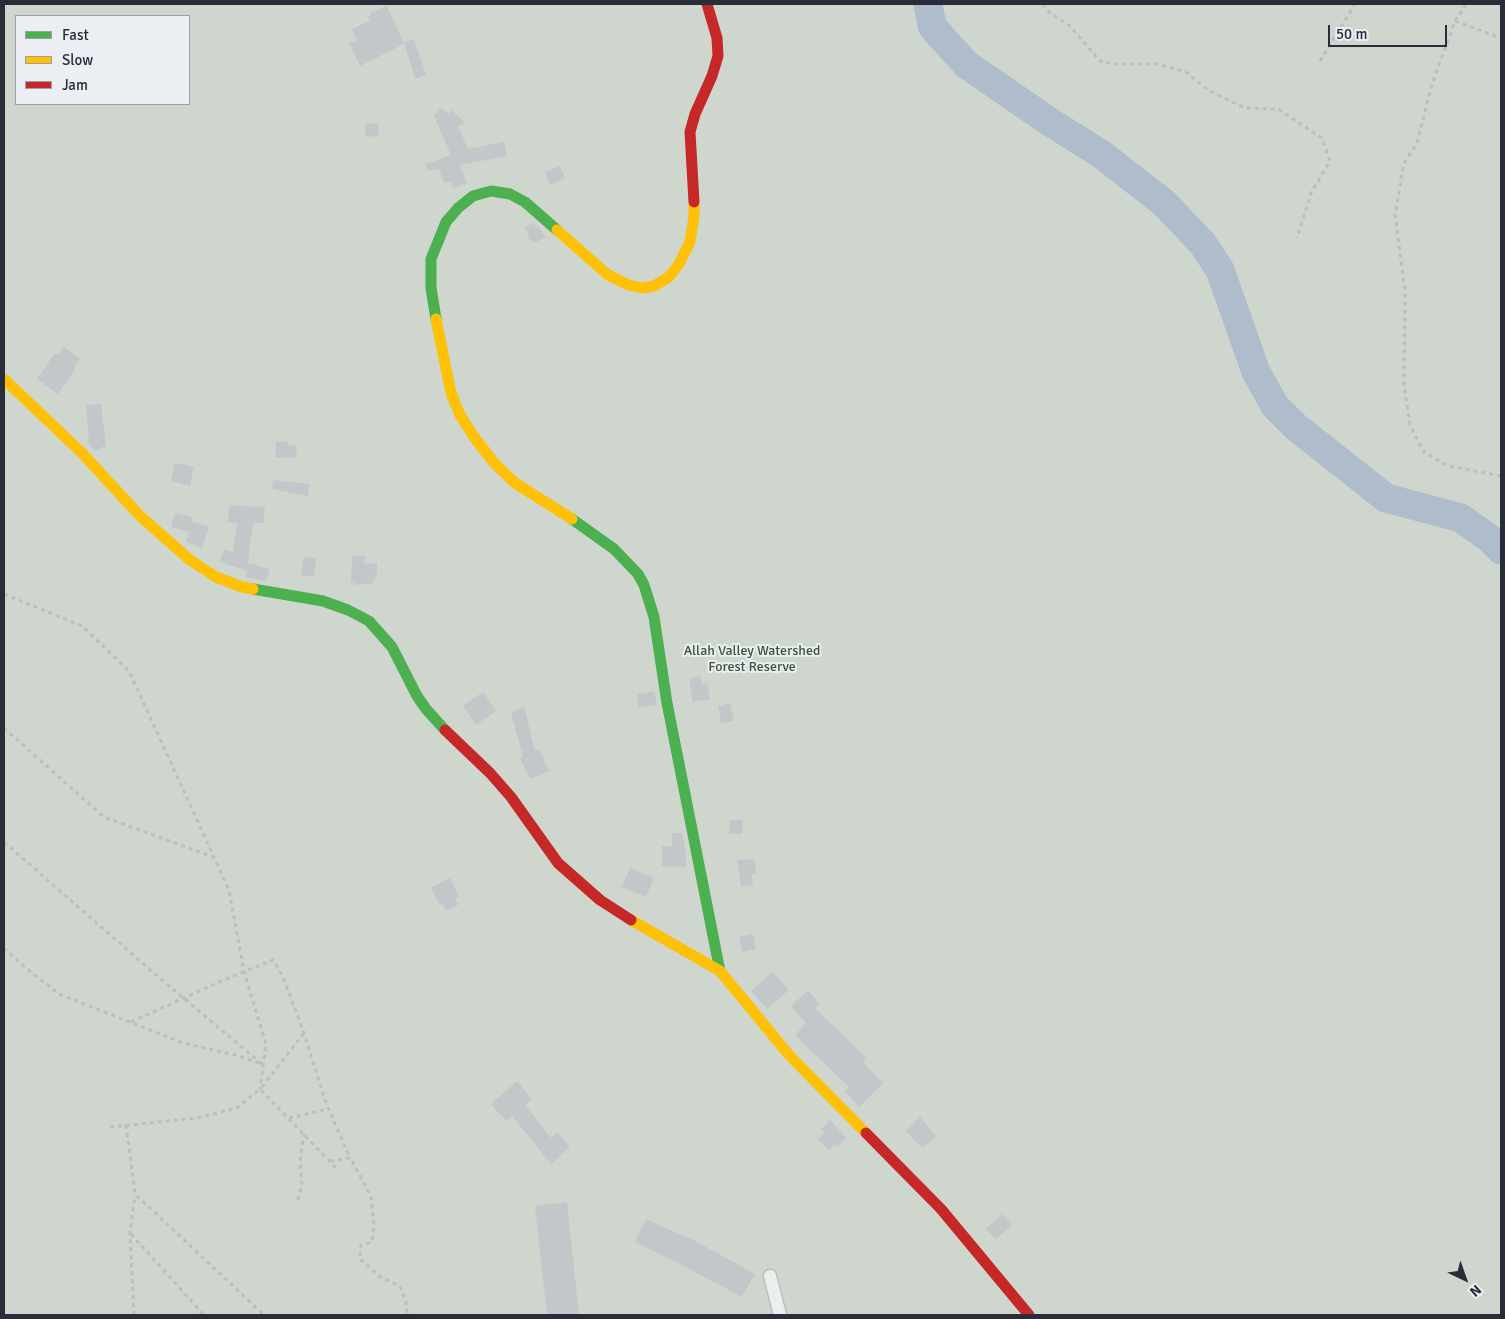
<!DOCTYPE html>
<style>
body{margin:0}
#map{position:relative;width:1505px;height:1319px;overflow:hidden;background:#dee0e2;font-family:Signika,sans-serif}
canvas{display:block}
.frame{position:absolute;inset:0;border:5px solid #282d39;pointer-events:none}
.legend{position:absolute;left:15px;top:15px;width:175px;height:90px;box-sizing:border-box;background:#ebeef3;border:1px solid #9da1a9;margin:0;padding:6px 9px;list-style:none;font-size:15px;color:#282d39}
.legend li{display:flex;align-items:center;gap:10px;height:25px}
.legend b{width:25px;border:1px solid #9da1a9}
.north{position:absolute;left:1440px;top:1254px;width:50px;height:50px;-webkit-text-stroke:4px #ebeef3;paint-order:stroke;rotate:138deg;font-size:14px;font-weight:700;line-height:20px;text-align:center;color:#282d39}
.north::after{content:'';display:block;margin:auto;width:18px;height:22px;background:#282d39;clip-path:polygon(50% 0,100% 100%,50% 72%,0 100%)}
.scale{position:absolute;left:1328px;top:25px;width:119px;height:22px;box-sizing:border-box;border:2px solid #282d39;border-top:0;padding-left:6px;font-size:15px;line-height:18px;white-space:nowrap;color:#282d39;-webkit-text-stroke:4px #ebeef3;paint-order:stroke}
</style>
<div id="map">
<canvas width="1505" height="1319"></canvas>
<div class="frame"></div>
<ul class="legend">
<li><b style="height:6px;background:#4caf50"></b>Fast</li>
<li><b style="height:6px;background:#ffc107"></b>Slow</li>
<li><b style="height:6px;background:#c62828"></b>Jam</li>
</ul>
<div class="north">N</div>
<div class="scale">50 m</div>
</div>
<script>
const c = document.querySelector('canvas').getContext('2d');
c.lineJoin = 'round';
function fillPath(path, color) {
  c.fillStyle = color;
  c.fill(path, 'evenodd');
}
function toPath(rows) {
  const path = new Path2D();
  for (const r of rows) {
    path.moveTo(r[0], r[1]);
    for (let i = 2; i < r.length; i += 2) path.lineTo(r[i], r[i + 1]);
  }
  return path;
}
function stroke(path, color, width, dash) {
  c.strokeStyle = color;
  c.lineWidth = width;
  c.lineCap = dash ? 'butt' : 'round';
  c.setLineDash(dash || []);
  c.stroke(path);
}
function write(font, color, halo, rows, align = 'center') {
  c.font = font + ' Signika,sans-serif';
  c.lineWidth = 4;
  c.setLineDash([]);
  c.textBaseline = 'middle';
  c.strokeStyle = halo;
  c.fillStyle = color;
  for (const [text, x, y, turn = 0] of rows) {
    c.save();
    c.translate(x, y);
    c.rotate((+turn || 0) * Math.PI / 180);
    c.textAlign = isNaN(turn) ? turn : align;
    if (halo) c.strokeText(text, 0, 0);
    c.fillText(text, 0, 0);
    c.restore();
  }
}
const green = toPath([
 [4,4,1501,4,1501,1315,4,1315],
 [16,16,189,16,189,104,16,104]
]);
const river = toPath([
 [928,4,932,26,944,40,967,65,1050,122,1101,154,1164,203,1203,244,1220,270,1256,372,1275,406,1296,427,1386,498,1461,518,1490,539,1501,550]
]);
const building = toPath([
 [387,6,404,44,360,66,349,43,357,40,352,29,370,21,368,17,371,15,370,13],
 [414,39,426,75,415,79,404,42],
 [441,108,448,114,451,110,466,123,458,126,468,149,504,142,507,156,460,165,467,184,453,188,451,181,444,183,439,169,428,171,426,164,451,155,434,116],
 [378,123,379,136,365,137,365,124],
 [560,166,565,178,550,185,545,172],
 [533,223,542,231,545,238,533,243,532,240,530,241,525,227],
 [64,347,80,359,74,368,75,369,58,394,37,379,55,353,58,355],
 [101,404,106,447,101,447,101,450,94,450,89,445,86,405],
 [276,441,288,442,288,445,297,446,296,458,275,457],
 [175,463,194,467,190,486,171,481],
 [273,480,309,484,308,496,272,489],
 [229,505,265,507,263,523,253,523,247,569,249,563,270,569,266,581,245,577,247,571,220,562,224,549,233,552,237,523,228,523],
 [175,513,193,517,192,522,209,526,202,548,186,542,189,532,171,527],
 [352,556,365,556,364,564,377,563,377,574,373,583,354,585,354,582,351,583],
 [304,557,316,559,314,577,301,575],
 [700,676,702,684,707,683,710,699,693,702,689,679],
 [654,691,657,705,639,708,637,694],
 [483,692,496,711,476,725,463,706],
 [730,703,734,721,721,723,718,706],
 [524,707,535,751,539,749,549,771,530,779,520,758,523,757,511,713],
 [730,820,743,820,742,834,729,834],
 [672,833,682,833,686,852,686,867,662,866,662,846,672,846],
 [755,859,756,873,752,874,753,885,741,887,737,860],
 [630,868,654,878,646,897,622,887],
 [450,878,459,897,455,899,458,905,446,910,442,903,439,904,431,888],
 [753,934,756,949,742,952,739,937],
 [772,972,789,990,767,1009,751,991],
 [808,990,820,1004,815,1008,867,1059,863,1062,883,1083,859,1107,845,1091,849,1087,795,1035,806,1023,791,1006],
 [517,1081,532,1099,525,1105,551,1138,557,1132,570,1147,551,1164,512,1116,506,1121,491,1104],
 [920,1117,936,1136,922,1148,906,1131],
 [830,1120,846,1138,837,1147,835,1145,829,1150,818,1139,825,1133,821,1129],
 [567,1202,579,1315,547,1315,535,1206],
 [1002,1214,1012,1225,996,1239,986,1229],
 [646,1219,695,1241,755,1274,742,1297,680,1264,635,1242]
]);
const path = toPath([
 [1043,4,1049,12,1070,26,1100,61,1114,64,1158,64,1186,72,1208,90,1245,108,1278,109,1322,138,1330,161,1311,193,1297,238],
 [1466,4,1455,21,1432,84,1417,143,1404,163,1395,215,1405,290,1404,385,1410,425,1424,452,1448,466,1501,476],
 [1455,21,1501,38],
 [1320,61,1355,4],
 [4,594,82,626,129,671,229,890,244,972,266,1044,260,1089],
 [4,728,104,817,213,857],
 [4,842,155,974,263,1065],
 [4,948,27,969,59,994,183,1043,235,1055,262,1064],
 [131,1022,226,979,273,960,283,977,304,1033,326,1103,350,1158],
 [262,1087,304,1033],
 [289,1118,328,1109],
 [126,1125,135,1194,264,1315],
 [110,1127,197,1118,237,1108,260,1089,339,1171],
 [330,1161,350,1158,362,1179,371,1197,374,1227,372,1242,361,1245,360,1259,382,1278,400,1286,406,1302,407,1315],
 [298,1200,302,1184,300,1161,304,1134],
 [131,1234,204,1315],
 [134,1315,130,1233,135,1195]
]);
const street = toPath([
 [770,1276,780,1315]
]);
const fast = toPath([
 [436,319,431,288,431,259,446,222,458,208,473,196,491,191,510,194,525,202,557,230],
 [572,519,614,549,638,574,644,585,654,617,667,703,720,971],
 [253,589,323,601,348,610,369,621,392,647,417,696,426,709,445,730]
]);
const slow = toPath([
 [557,230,608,275,629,285,642,288,654,286,669,277,679,264,690,242,694,216,694,202],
 [436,319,451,393,460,415,474,437,495,464,515,483,572,519],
 [4,379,82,453,140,516,190,560,216,577,242,587,253,589],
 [631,920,720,971,789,1055,866,1133]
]);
const jam = toPath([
 [694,202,690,132,695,114,712,76,718,56,717,38,707,4],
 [445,730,490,773,511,797,558,863,600,900,631,920],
 [866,1133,941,1209,1029,1315]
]);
const parkNames = [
 ["Allah Valley Watershed",752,651],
 ["Forest Reserve",752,667]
];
fillPath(green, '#cfd6ce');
stroke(river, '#afbccb', 29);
fillPath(building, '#c4c7c9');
stroke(street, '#bcbec0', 15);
stroke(path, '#bdbec2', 3, [4, 4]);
stroke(street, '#edeeef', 12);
stroke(fast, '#4caf50', 11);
stroke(slow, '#ffc107', 11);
stroke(jam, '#c62828', 11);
write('14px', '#3b5337', '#ebeef3', parkNames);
</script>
